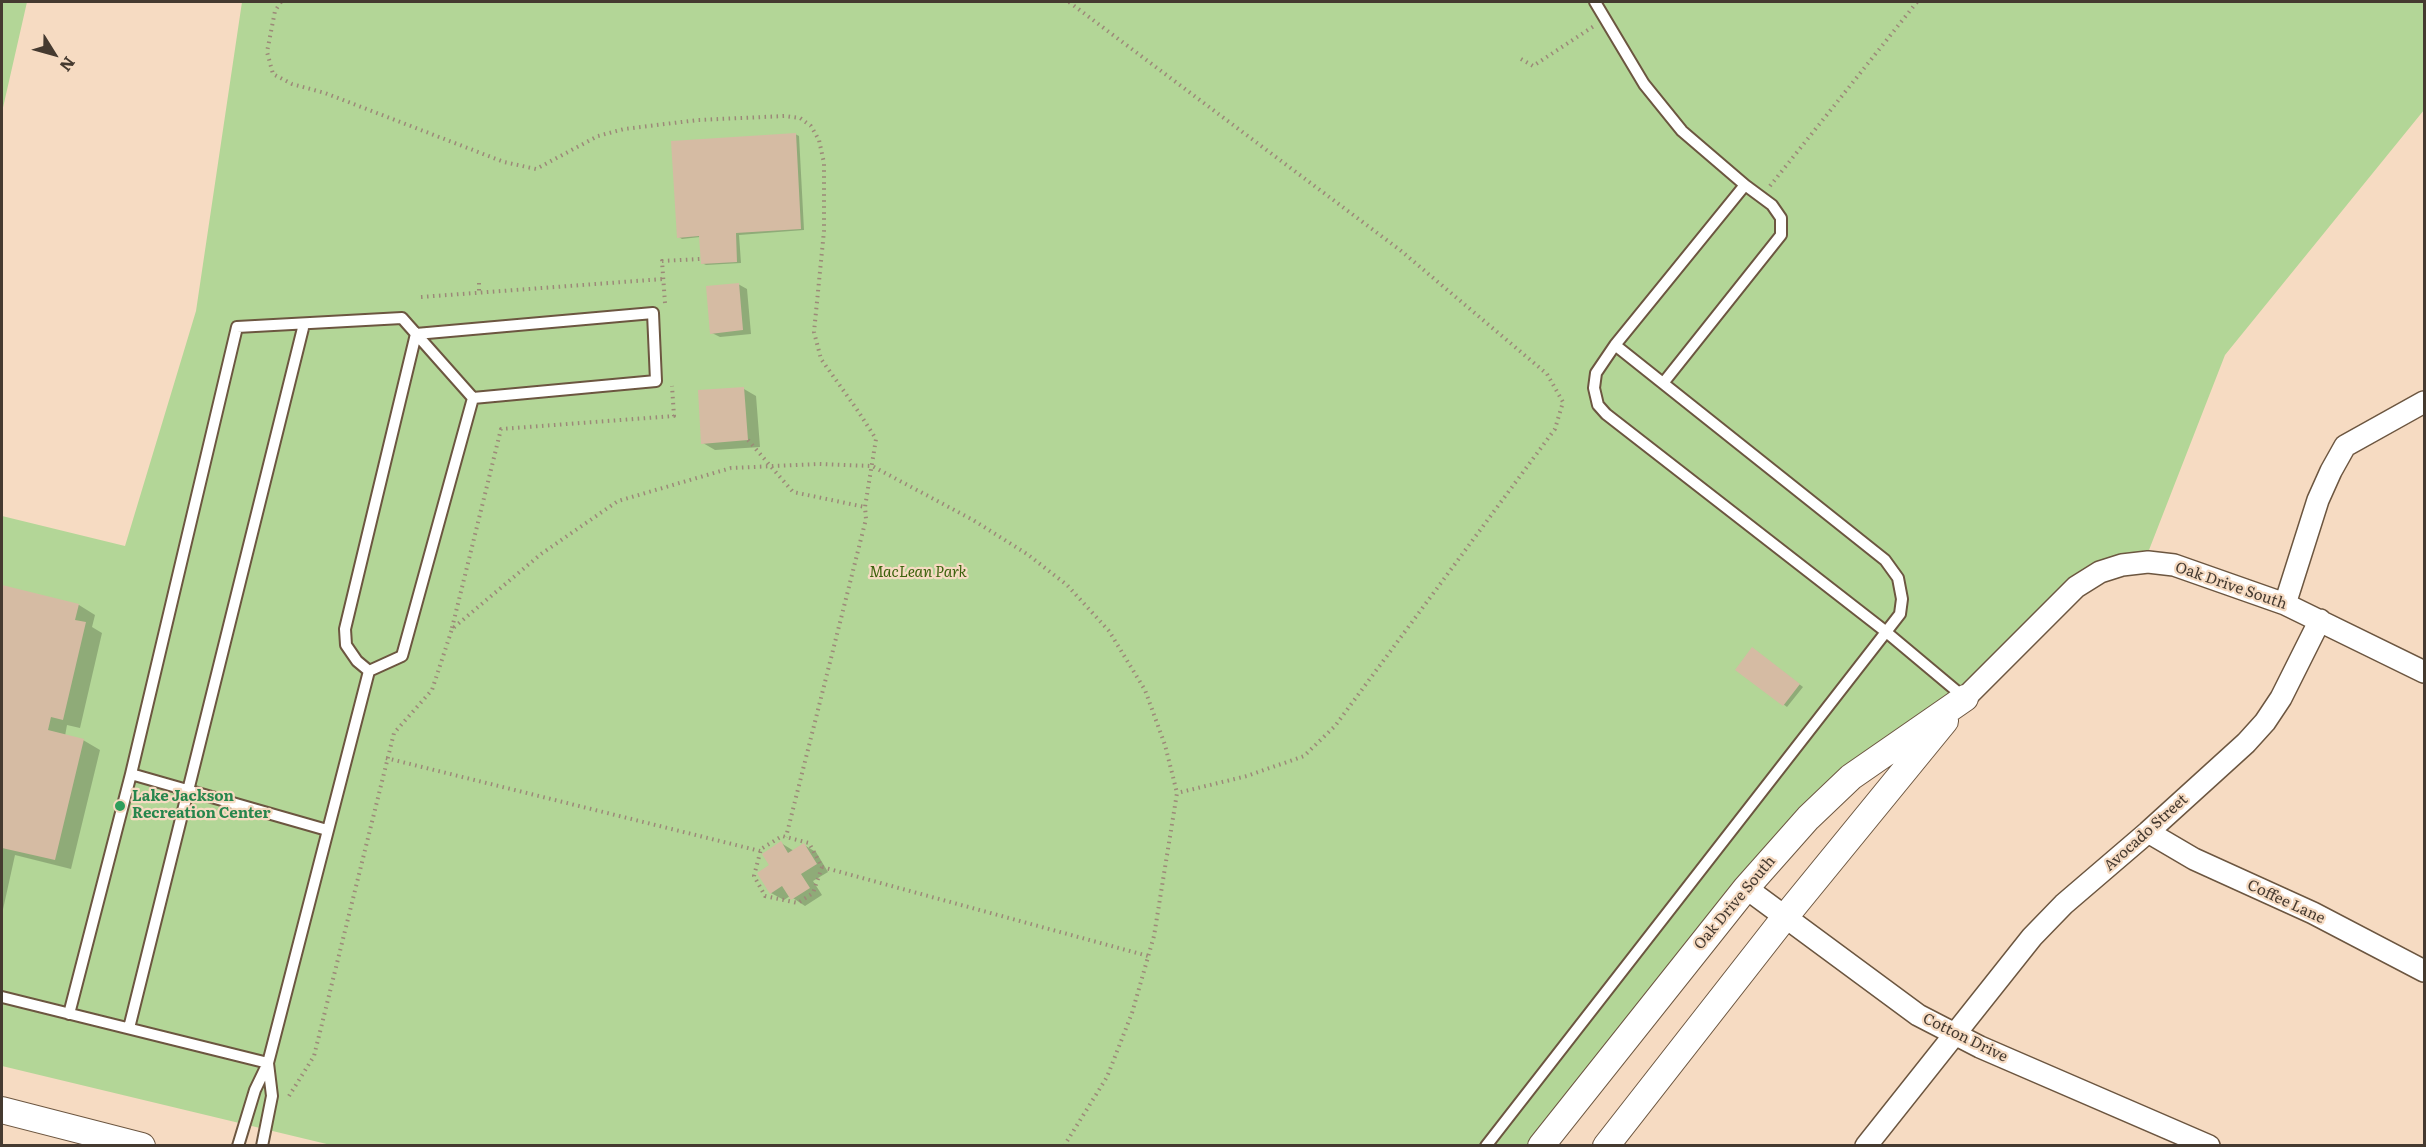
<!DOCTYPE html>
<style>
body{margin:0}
#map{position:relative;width:2426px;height:1147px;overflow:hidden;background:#f6dbc2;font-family:Literata,serif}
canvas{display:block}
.frame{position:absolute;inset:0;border:3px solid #453a30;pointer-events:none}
.north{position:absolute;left:24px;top:24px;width:60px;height:60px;-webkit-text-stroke:4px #f6dbc2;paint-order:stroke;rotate:127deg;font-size:16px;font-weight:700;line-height:24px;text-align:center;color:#453a30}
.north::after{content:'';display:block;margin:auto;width:21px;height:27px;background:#453a30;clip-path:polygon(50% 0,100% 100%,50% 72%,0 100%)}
</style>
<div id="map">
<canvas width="2426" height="1147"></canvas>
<div class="frame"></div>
<div class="north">N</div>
</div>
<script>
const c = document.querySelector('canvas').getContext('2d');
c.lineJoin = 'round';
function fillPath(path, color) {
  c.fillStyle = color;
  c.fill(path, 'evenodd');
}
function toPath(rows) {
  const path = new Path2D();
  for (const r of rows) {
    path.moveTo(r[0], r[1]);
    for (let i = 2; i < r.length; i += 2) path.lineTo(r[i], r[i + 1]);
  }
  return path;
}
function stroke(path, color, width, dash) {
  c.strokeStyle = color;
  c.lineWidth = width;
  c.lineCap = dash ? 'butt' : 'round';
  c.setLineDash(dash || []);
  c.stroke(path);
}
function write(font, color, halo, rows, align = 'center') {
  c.font = font + ' Literata,serif';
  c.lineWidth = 4.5;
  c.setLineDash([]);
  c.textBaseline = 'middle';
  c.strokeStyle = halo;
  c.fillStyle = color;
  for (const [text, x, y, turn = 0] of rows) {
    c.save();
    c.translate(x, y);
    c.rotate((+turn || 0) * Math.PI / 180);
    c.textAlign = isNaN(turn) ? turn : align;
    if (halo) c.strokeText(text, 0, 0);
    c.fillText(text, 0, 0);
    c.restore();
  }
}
const green = toPath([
 [2,2,27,2,2,112],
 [242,2,2424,2,2424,110,2225,355,2149,550,2105,560,1975,674,1838,782,1535,1145,335,1146,2,1066,2,516,125,546,196,311]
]);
const shadow = toPath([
 [795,134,799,136,804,230,739,235,741,263,706,265,702,263,700,237,682,239,679,237],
 [738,284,747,289,751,334,720,337,712,333],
 [744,389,756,396,760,447,715,450,703,443],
 [2,587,79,605,95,615,92,627,102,633,80,728,67,725,65,736,83,740,100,750,71,869,15,855,2,914],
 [1756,651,1803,687,1787,707,1737,669],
 [781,843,794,851,804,845,816,852,828,872,813,881,822,895,805,906,790,896,784,900,771,893,771,866]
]);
const building = toPath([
 [796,133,801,229,736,233,737,262,701,264,699,236,677,238,671,141],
 [739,283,743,330,710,334,706,286],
 [744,387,748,440,701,444,698,390],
 [2,585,79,604,75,620,86,622,63,720,51,717,48,730,84,739,55,860,2,848],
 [1752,647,1800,684,1783,706,1735,670],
 [781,841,788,853,804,843,817,864,801,874,810,888,791,900,782,886,770,894,757,873,769,865,762,854]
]);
const path = toPath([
 [281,2,275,11,267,52,273,74,292,84,325,93,504,162,536,169,598,136,624,129,698,120,785,116,800,118,811,126,819,140,824,163,824,231,814,332,821,359,858,411,876,439,865,507,866,519,786,837],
 [1069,2,1400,250,1547,374,1563,402,1555,429,1335,726,1304,756,1247,776,1177,793],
 [1521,59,1533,66,1594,26],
 [1770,186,1917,2],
 [479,283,479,293],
 [421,297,663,279],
 [665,303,662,261,700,259],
 [748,440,793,492,865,507],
 [452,628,501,429,674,416,672,386],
 [386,758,760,851],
 [822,867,813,893,798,903,765,896,754,876,761,849,782,836,786,837,809,843,822,867,1148,956],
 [289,1096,314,1056,394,733,432,690,452,629,541,554,618,501,731,468,818,464,872,466,973,520,1027,554,1067,585,1109,631,1145,690,1165,745,1177,793,1154,936,1132,1013,1107,1077,1064,1146]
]);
const service = toPath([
 [653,313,656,381,473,398,402,656,369,671,357,661,346,645,345,629,416,334,653,313],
 [1615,345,1596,373,1594,388,1598,405,1606,414,1885,631,1965,698],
 [1664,382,1781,235,1781,218,1772,205,1745,185],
 [131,774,327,830],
 [2,997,268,1063,255,1090,238,1146],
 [69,1014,131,774,237,327,402,318,473,398],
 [129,1028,304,324],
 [262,1146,272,1096,268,1063,369,671],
 [1486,1146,1900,614,1902,599,1898,578,1885,560,1615,345,1745,185,1682,131,1644,84,1595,2]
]);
const minor = toPath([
 [2285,604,2318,500,2331,471,2345,446,2424,402],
 [1965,698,2076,587,2100,572,2122,565,2148,562,2174,565,2285,604,2424,672],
 [2148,832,2194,859,2313,913,2424,971],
 [1746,888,1918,1015,1980,1047,2209,1146],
 [1866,1146,2032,937,2064,904,2148,832,2246,743,2265,722,2281,698,2320,620]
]);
const tertiary = toPath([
 [2,1110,142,1146],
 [1541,1146,1746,888,1808,818,1851,777,1965,698],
 [1606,1146,1785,917,1945,721]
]);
const markers = [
 [120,806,6,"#2e9e5b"]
];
const parkNames = [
 ["MacLean Park",918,573]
];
const streetNames = [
 ["Oak Drive South",2231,586,19],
 ["Avocado Street",2146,833,-42],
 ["Coffee Lane",2286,902,25],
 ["Oak Drive South",1735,903,-50],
 ["Cotton Drive",1965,1038,26]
];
const leisureNames = [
 ["Lake Jackson",132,797],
 ["Recreation Center",132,814]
];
fillPath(green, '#b3d697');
fillPath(shadow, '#0003');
fillPath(building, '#d5bba3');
stroke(service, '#6c5640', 14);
stroke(minor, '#6c5640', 24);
stroke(tertiary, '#6c5640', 28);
stroke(path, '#9c8978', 4, [1.5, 4.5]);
stroke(service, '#fff', 10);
stroke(minor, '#fff', 21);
stroke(tertiary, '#fff', 26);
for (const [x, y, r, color] of markers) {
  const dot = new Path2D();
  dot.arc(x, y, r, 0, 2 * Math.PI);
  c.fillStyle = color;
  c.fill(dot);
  stroke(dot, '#f6dbc2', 2);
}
write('italic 15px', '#3b610c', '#f6dbc2', parkNames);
write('15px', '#453a30', '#f6dbc2', streetNames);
write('bold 15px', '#27864d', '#f6dbc2', leisureNames, 'left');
</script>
